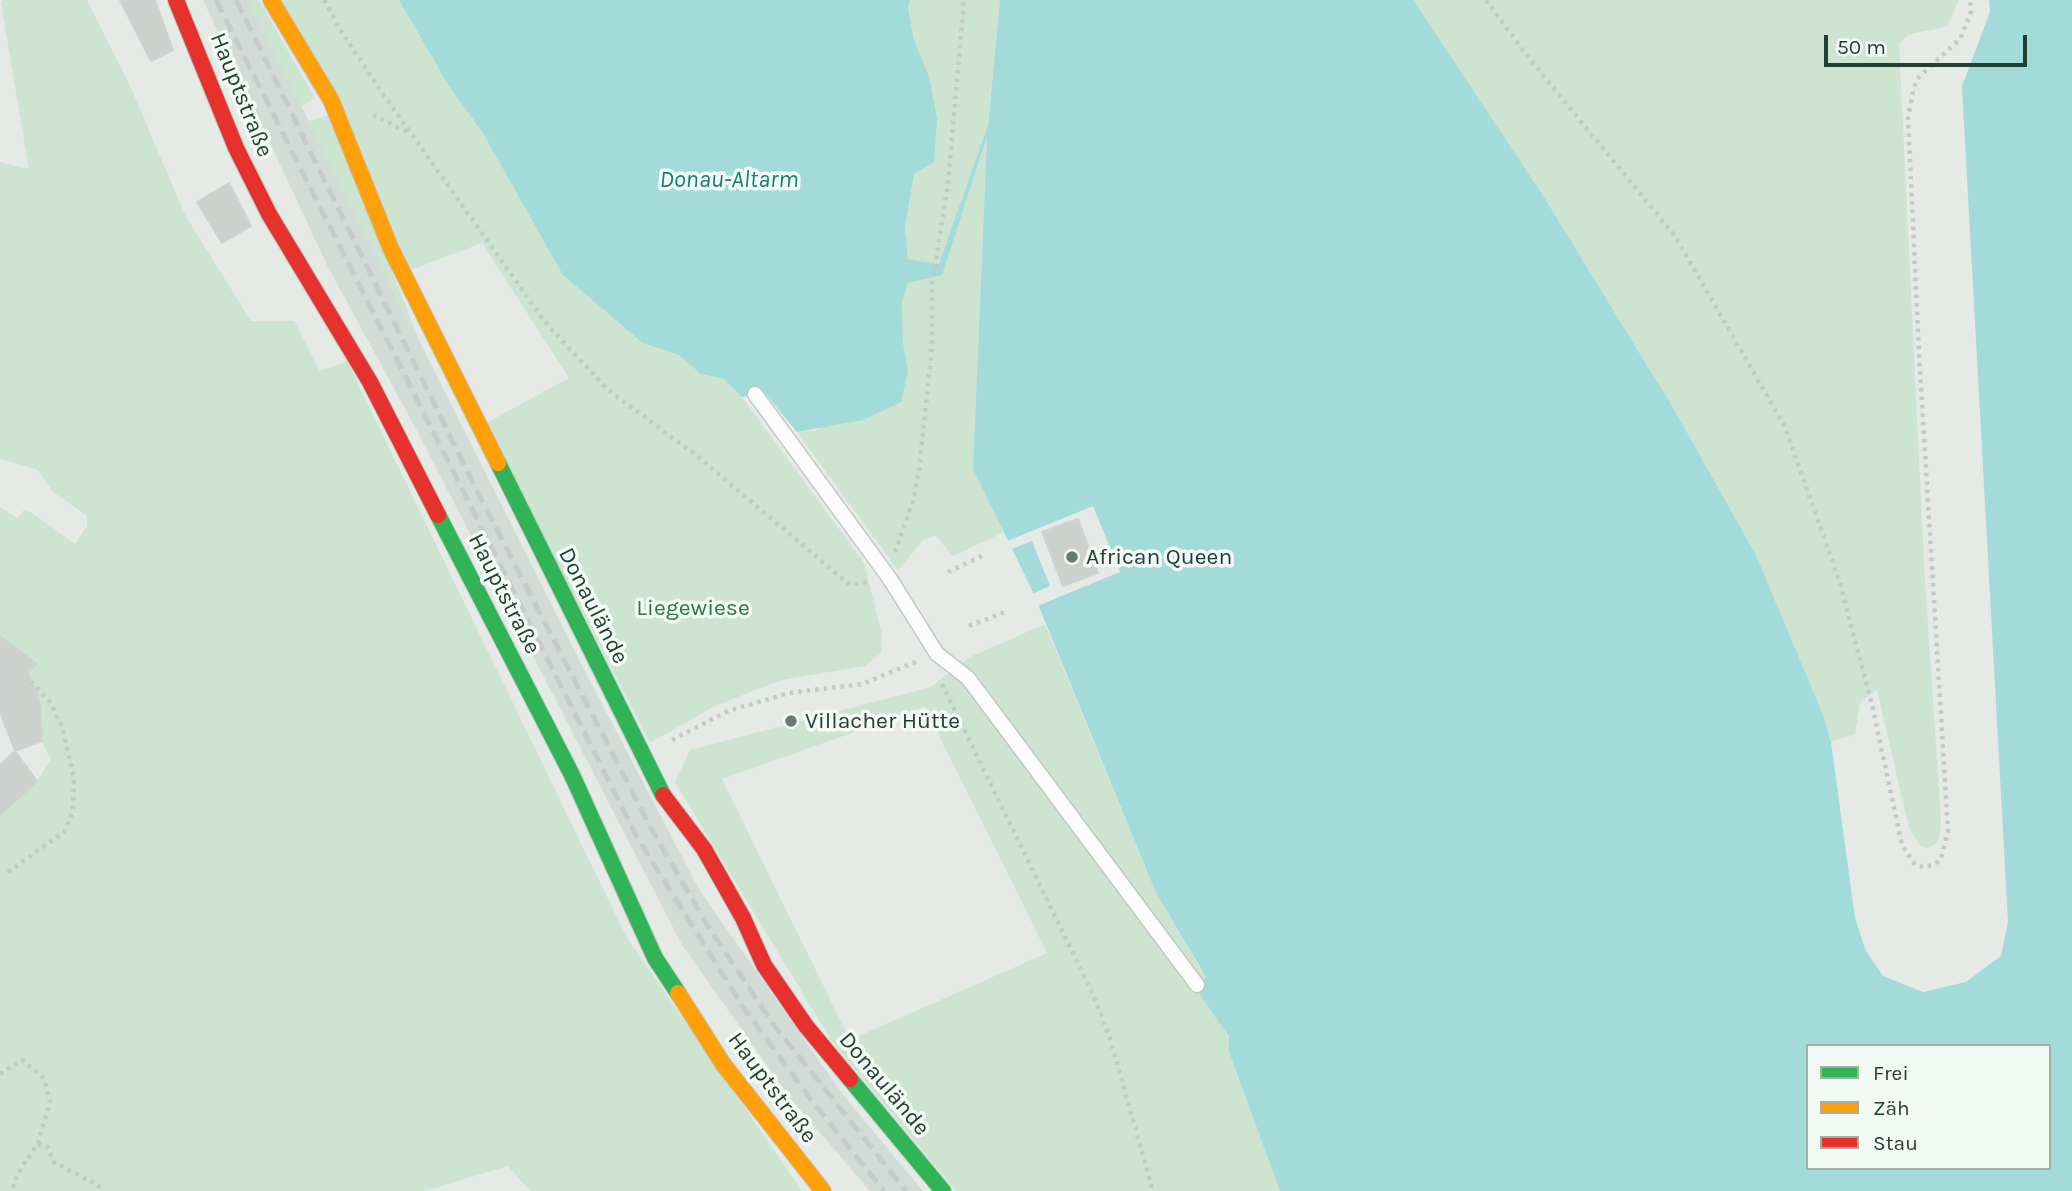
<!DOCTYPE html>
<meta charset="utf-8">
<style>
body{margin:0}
#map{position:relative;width:2072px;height:1191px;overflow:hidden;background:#e5eae7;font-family:Karla,sans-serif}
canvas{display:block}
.legend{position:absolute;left:1806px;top:1044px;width:245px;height:126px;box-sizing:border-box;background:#f3f9f5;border:2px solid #9fafa7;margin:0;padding:9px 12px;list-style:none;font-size:21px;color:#213f33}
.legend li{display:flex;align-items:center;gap:14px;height:35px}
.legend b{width:35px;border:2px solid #9fafa7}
.scale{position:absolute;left:1824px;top:35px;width:203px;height:32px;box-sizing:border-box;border:4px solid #213f33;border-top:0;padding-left:9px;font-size:21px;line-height:24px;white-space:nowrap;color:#213f33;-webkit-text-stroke:5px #f3f9f5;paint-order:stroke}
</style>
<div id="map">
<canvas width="2072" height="1191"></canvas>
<ul class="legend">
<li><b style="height:9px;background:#30b455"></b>Frei</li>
<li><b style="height:9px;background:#ff9f0a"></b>Zäh</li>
<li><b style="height:9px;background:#e5322d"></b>Stau</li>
</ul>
<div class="scale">50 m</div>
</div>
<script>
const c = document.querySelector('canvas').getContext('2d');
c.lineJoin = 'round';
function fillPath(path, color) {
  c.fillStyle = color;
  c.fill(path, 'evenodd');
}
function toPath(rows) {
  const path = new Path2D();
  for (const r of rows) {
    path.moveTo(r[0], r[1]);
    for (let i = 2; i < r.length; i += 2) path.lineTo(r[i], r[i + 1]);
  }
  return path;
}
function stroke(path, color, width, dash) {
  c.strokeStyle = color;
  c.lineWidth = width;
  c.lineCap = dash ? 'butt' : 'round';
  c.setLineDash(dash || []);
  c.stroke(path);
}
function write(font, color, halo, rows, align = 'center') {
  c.font = font + ' Karla,sans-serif';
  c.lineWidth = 7;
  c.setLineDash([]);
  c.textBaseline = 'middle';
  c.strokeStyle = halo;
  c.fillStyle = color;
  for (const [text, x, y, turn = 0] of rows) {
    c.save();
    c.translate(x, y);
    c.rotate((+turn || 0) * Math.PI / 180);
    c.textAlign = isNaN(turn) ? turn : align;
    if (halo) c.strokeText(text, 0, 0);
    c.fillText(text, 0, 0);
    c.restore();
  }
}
const built = toPath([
 [203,0,248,0,589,679,700,891,844,1096,923,1191,870,1191,791,1099,682,945,415,427,328,267]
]);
const green = toPath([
 [3,0,87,0,128,81,185,215,251,321,294,321,320,371,347,361,626,936,802,1191,530,1191,508,1166,425,1191,0,1191,0,798,9,807,37,781,51,759,42,741,25,675,36,664,0,641,0,507,17,518,24,510,31,512,75,544,87,526,87,516,53,492,38,470,0,459,0,162,29,169,1,3],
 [248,0,259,0,315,98,301,107],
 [281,0,399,0,447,83,643,343,679,355,701,374,724,379,742,397,864,563,882,635,881,653,865,666,781,680,715,706,650,743,486,423,569,378,482,243,411,270],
 [910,0,1000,0,987,132,973,469,1004,532,953,556,936,536,924,539,898,570,797,432,817,430,908,371,903,342,902,302,908,282,939,275,939,264,908,259,905,228,929,76,914,40,908,7],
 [1413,0,1959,0,1947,27,1909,34,1899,44,1924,563,1941,823,1939,839,1935,844,1928,848,1921,847,1909,828,1877,690,1860,702,1855,734,1831,742,1824,717,1756,555,1675,411,1544,197],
 [330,115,420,342,308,121],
 [1045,624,1156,893,1206,978,1222,1026,1229,1038,1229,1052,1280,1191,956,1191,831,1040,675,782,690,750,931,687,970,657],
 [925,707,1047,953,850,1040,722,779]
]);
const water = toPath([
 [399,0,910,0,908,7,914,40,929,76,937,119,934,162,914,174,905,228,908,259,939,264,988,126,1000,0,1413,0,1544,197,1675,411,1756,555,1824,717,1831,742,1855,918,1866,951,1883,976,1923,992,1966,982,2001,956,2008,922,1962,86,1990,12,1989,0,2072,0,2072,1191,1280,1191,1229,1052,1229,1037,1195,987,1206,977,1156,893,1033,592,973,469,987,136,942,275,908,283,902,302,903,342,908,371,901,402,863,420,797,432,765,393,742,397,724,379,701,374,679,355,643,343,563,275,483,133,447,83],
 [1808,1046,2049,1046,2049,1168,1808,1168]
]);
const pier = toPath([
 [1093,506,1120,572,1035,607,1030,595,1050,586,1032,541,1009,550,1005,542]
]);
const building = toPath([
 [120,0,155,0,173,50,151,61,120,0],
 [229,183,251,226,222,243,197,202,229,183],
 [1078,519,1098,573,1063,586,1042,532,1078,519],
 [0,636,37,664,28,672,40,703,42,741,15,751,0,712,0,636],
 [15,751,37,781,0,815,0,765,15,751]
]);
const path = toPath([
 [324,0,341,31,381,91,545,322,607,389,696,455,850,585,867,582],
 [1486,0,1528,57,1675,236,1785,427,1839,580,1872,705,1902,845,1915,865,1923,867,1935,864,1941,859,1948,831,1919,353,1908,117,1914,87,1919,77,1960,39,1971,12,1970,0],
 [373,115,410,133],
 [895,552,913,501,919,470,932,347,932,284,948,184,964,0],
 [948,572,982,556],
 [969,626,1005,612],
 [942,684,1090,988,1109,1035,1153,1191],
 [672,740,728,711,789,693,862,684,918,661],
 [8,872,64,832,73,811,74,778,62,727,50,702,32,682],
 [0,1074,22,1060,44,1078,50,1102,38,1143,17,1175,12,1191],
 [38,1144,47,1146,54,1162,99,1186,98,1191]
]);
const lane = toPath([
 [755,394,890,579,937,654,968,678,1197,985]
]);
const fast = toPath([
 [498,463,663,795],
 [438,515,572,775,655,958,678,993],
 [850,1079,943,1191]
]);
const slow = toPath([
 [271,0,331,100,391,249,498,463],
 [678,993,723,1064,823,1191]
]);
const jam = toPath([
 [176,0,236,148,269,214,370,382,438,515],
 [663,795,704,849,743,918,764,965,806,1026,850,1079]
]);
const rail = toPath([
 [216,0,637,837,743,1007,812,1101,884,1191],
 [236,0,480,497,652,830,709,928,773,1024,906,1191]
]);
const markers = [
 [1072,557,7,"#667b72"],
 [791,721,7,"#667b72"]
];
const streetNames = [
 ["Hauptstraße",241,95,68],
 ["Hauptstraße",504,594,63],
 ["Donaulände",593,606,63],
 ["Donaulände",884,1084,50],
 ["Hauptstraße",772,1088,53]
];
const poiNames = [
 ["African Queen",1086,557],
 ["Villacher Hütte",805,721]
];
const parkNames = [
 ["Liegewiese",693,608]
];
const waterNames = [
 ["Donau-Altarm",729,180]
];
fillPath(built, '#d2dcd6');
fillPath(green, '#cde4d1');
fillPath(water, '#a2dbda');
fillPath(pier, '#e5eae7');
fillPath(building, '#ccd1ce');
stroke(building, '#cdd3d0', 2);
stroke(lane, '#c2c7c4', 17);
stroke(fast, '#c0c8c4', 18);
stroke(slow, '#c0c8c4', 18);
stroke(jam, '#c0c8c4', 18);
stroke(path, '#c1cac5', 4.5, [3.5, 5]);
stroke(lane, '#fbfcfb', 14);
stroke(fast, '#30b455', 16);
stroke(slow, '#ff9f0a', 16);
stroke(jam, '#e5322d', 16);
stroke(rail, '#c6cbc9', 5, [14, 7]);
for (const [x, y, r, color] of markers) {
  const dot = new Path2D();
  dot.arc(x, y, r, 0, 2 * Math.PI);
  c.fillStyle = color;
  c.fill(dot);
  stroke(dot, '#f3f9f5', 2.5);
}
write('23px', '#213f33', '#f3f9f5', streetNames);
write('23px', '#213f33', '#f3f9f5', poiNames, 'left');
write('23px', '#28793d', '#f3f9f5', parkNames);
write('italic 24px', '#177c7f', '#f3f9f5', waterNames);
</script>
